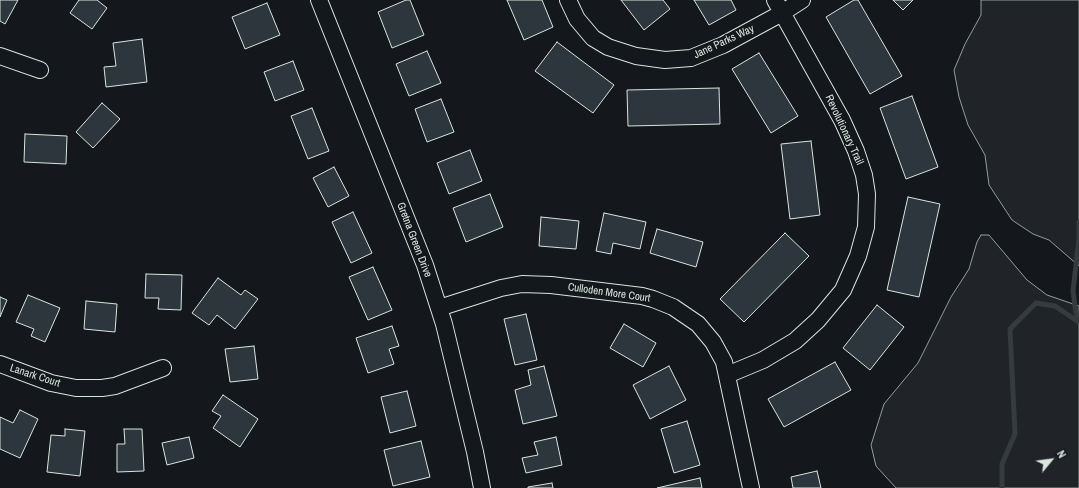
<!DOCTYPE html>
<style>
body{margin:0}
#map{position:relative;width:1079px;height:488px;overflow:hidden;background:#14181c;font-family:"Archivo Narrow",sans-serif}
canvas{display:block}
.north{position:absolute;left:1031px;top:440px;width:40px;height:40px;-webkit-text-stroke:3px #14181c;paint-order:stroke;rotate:61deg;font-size:11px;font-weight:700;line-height:16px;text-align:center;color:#d8e6dc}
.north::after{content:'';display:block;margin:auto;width:14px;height:18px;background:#d8e6dc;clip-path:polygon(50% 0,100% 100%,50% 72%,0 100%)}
</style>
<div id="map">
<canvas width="1079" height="488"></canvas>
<div class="north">N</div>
</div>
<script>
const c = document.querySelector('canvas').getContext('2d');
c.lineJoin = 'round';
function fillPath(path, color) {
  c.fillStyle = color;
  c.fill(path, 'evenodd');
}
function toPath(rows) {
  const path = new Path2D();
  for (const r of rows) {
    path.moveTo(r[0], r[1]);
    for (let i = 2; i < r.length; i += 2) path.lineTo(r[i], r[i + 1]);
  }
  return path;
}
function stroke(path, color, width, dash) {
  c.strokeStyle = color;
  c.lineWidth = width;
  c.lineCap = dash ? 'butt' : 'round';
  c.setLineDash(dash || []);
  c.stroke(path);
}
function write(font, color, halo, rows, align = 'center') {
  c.font = font + ' "Archivo Narrow",sans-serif';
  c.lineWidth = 3;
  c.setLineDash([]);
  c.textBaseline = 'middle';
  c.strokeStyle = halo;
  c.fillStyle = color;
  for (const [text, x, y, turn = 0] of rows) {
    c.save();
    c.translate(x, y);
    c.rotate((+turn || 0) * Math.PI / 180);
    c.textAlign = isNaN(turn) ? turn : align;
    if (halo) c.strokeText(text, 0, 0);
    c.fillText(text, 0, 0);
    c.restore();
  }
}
const green = toPath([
 [981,0,1079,0,1079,266,1049,240,1033,234,1012,220,989,185,985,155,968,125,959,97,954,70,965,44,981,15,981,0],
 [981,235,989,235,1027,280,1047,295,1079,306,1079,488,896,488,876,466,871,445,884,404,918,363,951,297,969,269,977,242,981,235]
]);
const stream = toPath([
 [1002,488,1002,464,1015,434,1010,329,1036,303,1055,306,1077,321,1073,291,1079,238,1079,222]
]);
const building = toPath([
 [0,0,18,0,5,24,0,21,0,0],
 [79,0,97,0,107,8,92,29,70,13,79,0],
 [406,0,410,0,424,35,392,48,378,12,406,0],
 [507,0,542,0,553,27,524,40,507,0],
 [621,0,663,0,670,9,644,30,621,0],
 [694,0,731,0,736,10,709,25,694,0],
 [854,0,858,0,902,76,870,94,826,17,854,0],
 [893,0,913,0,903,10,893,0],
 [267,3,280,35,245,49,232,17,267,3],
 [142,39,147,82,106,87,104,67,116,66,113,43,142,39],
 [557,42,614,85,593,113,535,71,557,42],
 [427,51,441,83,409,96,396,64,427,51],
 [759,53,798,116,771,133,732,69,759,53],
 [293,61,304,90,275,101,264,72,293,61],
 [719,88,720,124,628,126,627,90,719,88],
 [912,96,938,167,906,179,880,108,912,96],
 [441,99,454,132,427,142,415,109,441,99],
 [102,103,120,119,93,148,76,132,102,103],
 [312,108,329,151,308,159,291,116,312,108],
 [25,134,67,136,66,164,24,162,25,134],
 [811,141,820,215,790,219,781,144,811,141],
 [470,150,482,181,449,194,437,163,470,150],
 [334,167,349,196,328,207,313,178,334,167],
 [490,194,503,227,466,242,453,208,490,194],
 [908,197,940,204,919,297,887,290,908,197],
 [353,212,372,253,351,263,332,222,353,212],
 [604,213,646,222,640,249,613,243,611,254,596,251,604,213],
 [541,217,579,221,576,249,539,246,541,217],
 [657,229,703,242,696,267,650,253,657,229],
 [785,233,809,256,744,322,720,299,785,233],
 [373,267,392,310,368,320,349,277,373,267],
 [146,274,182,275,181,310,158,309,159,298,145,298,146,274],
 [218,278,241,295,245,290,258,299,235,329,217,315,209,325,192,313,218,278],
 [28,295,60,308,45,342,31,336,34,329,16,322,28,295],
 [0,297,7,300,0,317,0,297],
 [86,301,117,304,115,332,84,329,86,301],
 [877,305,904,327,870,370,843,348,877,305],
 [526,314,537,360,515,365,504,319,526,314],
 [624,324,656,343,643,367,610,348,624,324],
 [392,326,399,346,389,349,394,364,368,373,356,338,392,326],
 [254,346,258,379,230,382,225,349,254,346],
 [835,362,851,390,784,427,768,399,835,362],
 [544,366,557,416,523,424,515,390,531,385,528,370,544,366],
 [669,366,686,400,650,419,633,385,669,366],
 [407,391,416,426,390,433,381,397,407,391],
 [223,395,258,419,240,447,213,428,221,416,212,411,223,395],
 [20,410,38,419,20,458,0,449,0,417,13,423,20,410],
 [687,421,700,465,674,473,661,429,687,421],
 [65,429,85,431,80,476,47,472,51,435,65,436,65,429],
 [124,429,142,429,144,471,117,472,117,444,125,444,124,429],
 [189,437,194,458,167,465,162,443,189,437],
 [556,437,562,465,526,473,522,458,538,455,534,442,556,437],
 [421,441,430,477,393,486,384,450,421,441],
 [817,471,821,488,793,488,791,477,817,471],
 [700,478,702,488,657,488,700,478],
 [552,483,553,488,528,488,528,487,552,483]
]);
const street = toPath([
 [319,0,425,265,444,324,475,452,482,488],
 [568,0,577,19,593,38,608,47,636,56,665,60,691,58,723,45,782,13,802,0],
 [0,56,40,70],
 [439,308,501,288,522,284,551,285,642,296,653,299,673,307,698,324,713,342,724,362,751,488],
 [0,364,51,383,76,388,102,388,115,386,163,368],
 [727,375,763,360,795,341,818,320,843,290,858,256,866,227,867,194,864,175,856,151,842,120,775,0]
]);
const streetNames = [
 ["Jane Parks Way",724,42,-25],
 ["Revolutionary Trail",844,130,65],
 ["Gretna Green Drive",414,240,69],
 ["Culloden More Court",609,293,8],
 ["Lanark Court",35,376,18]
];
fillPath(green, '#202428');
stroke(green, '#939e99', 1);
stroke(stream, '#363b3e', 5);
fillPath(building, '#2c363c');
stroke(building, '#d8e6dc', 1);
stroke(street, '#d8e6dc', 18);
stroke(street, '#14181c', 16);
write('11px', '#d8e6dc', '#14181c', streetNames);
</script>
